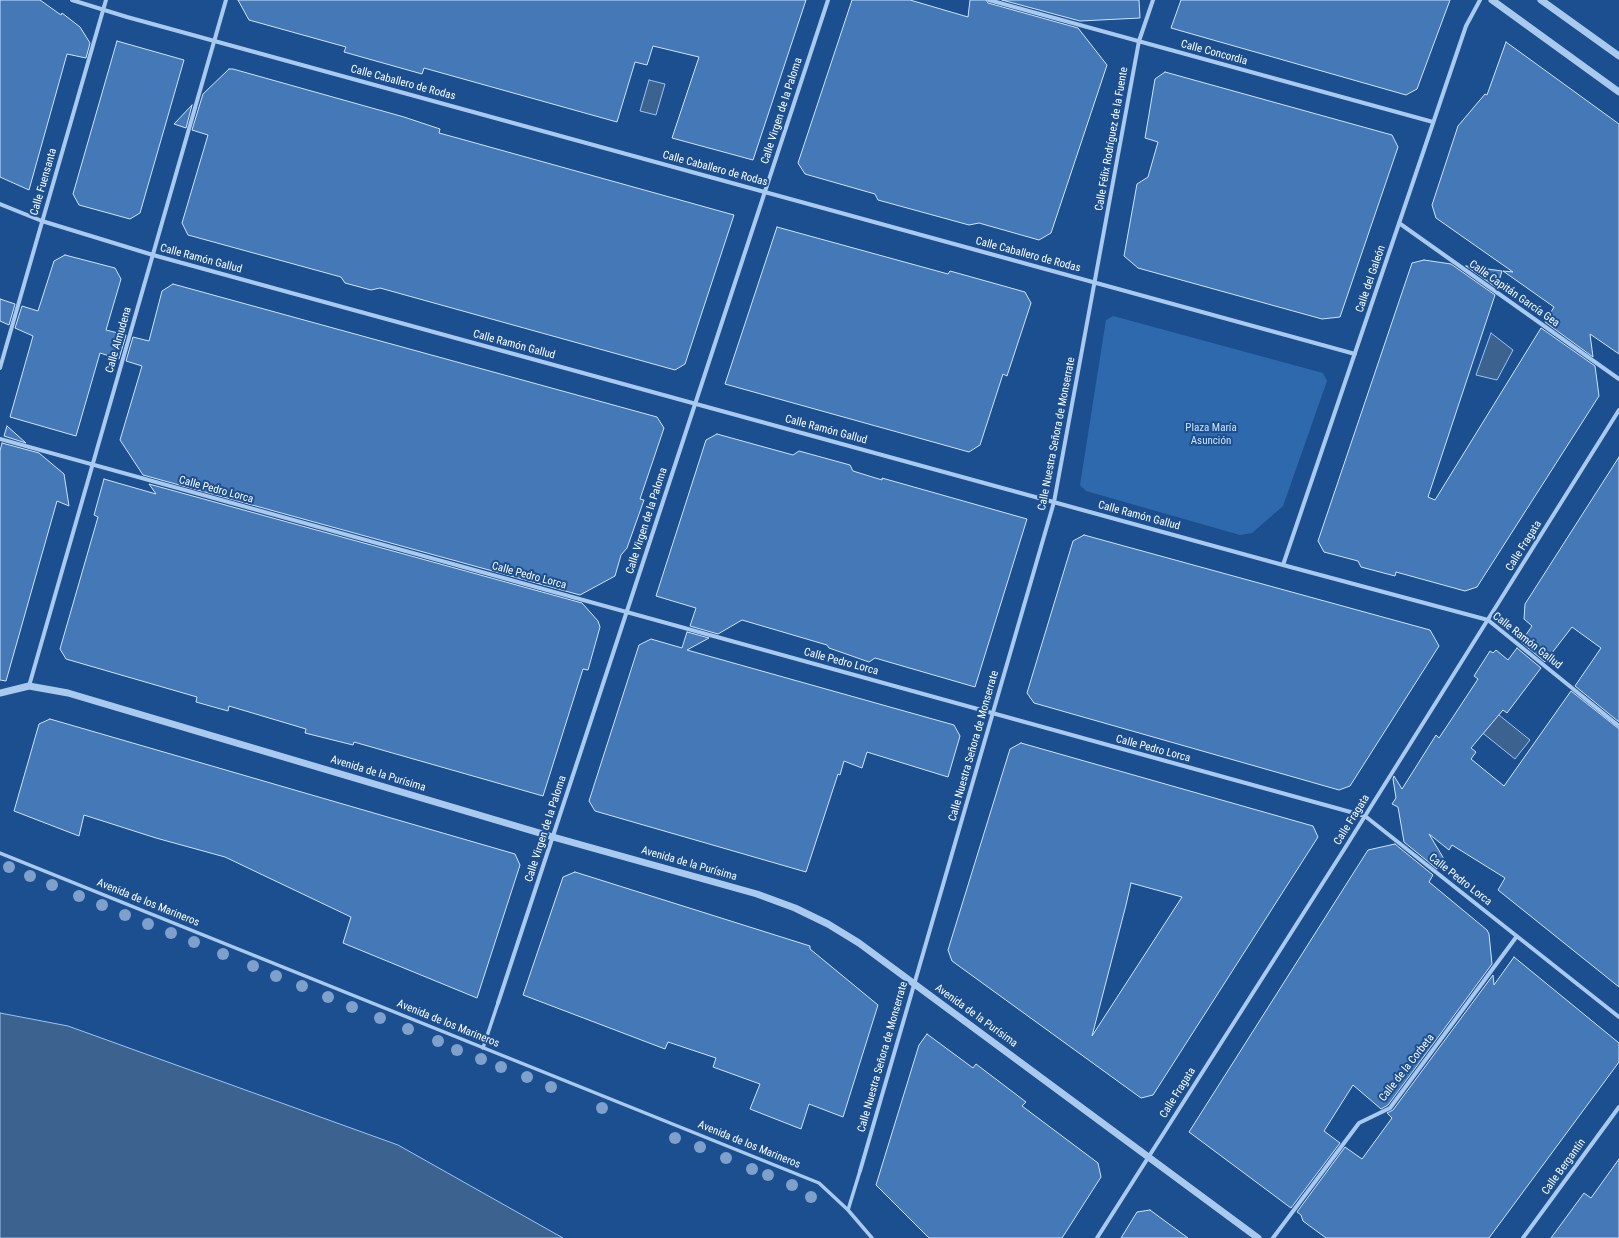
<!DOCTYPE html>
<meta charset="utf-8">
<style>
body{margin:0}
canvas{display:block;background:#1b4f8f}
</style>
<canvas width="1619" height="1238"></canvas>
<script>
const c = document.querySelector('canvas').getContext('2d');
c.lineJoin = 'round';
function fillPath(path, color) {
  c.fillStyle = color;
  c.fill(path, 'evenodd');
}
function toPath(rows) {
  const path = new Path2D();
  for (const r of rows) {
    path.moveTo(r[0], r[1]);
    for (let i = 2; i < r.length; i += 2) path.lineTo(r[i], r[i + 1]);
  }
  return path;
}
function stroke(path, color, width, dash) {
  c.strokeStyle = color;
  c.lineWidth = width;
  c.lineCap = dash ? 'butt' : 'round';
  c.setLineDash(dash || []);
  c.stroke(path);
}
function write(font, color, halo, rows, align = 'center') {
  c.font = font + ' "Roboto Condensed",sans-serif';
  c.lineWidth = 4;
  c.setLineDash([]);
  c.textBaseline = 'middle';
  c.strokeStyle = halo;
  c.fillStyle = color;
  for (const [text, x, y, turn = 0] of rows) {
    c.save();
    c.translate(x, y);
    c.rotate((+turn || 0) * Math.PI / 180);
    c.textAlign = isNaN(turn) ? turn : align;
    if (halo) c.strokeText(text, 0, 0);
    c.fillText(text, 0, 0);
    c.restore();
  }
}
const green = toPath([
 [1113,316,1323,373,1327,381,1283,506,1252,533,1240,535,1086,491,1080,485,1106,320]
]);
const water = toPath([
 [649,80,665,84,656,115,640,111,649,80],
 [1491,333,1513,350,1497,380,1476,375,1491,333],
 [1494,711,1530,740,1515,759,1479,730,1494,711],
 [0,1013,68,1026,398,1145,563,1238,0,1238,0,1013]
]);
const building = toPath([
 [0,0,40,0,61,15,62,13,80,27,90,43,86,58,67,54,29,190,0,177,0,0],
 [238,0,806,0,753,160,672,138,699,57,653,46,647,65,635,62,617,122,424,68,422,74,344,52,346,47,249,20,238,0],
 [852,0,910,0,968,17,970,0,986,0,988,3,1078,28,1107,65,1051,233,1039,240,979,223,969,225,878,200,875,194,805,174,798,163,852,0],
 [1002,0,1139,0,1140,18,1080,21,1002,0],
 [1181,0,1450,0,1417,89,1406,95,1171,28,1181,0],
 [117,41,184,60,140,213,130,219,79,205,73,194,117,41],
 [1506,42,1619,124,1619,354,1590,334,1593,357,1545,322,1554,307,1503,271,1513,272,1436,218,1432,205,1458,126,1485,94,1487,95,1506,42],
 [229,69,233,69,404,117,440,129,439,133,461,139,734,215,685,364,675,370,380,288,371,290,345,283,341,277,188,235,182,223,208,135,192,130,203,94,229,69],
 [1165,72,1392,135,1398,147,1340,317,1322,319,1138,268,1124,256,1137,184,1148,177,1158,142,1145,138,1155,79,1165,72],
 [192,105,186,128,174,124,192,105],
 [777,227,948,274,950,271,1025,292,1031,303,1007,376,1003,374,980,445,969,452,725,384,777,227],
 [65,255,115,268,121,279,106,330,126,335,119,359,100,353,76,436,10,417,33,336,15,328,22,306,38,311,54,261,65,255],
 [1424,260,1451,264,1495,295,1428,497,1435,500,1541,328,1595,366,1599,396,1477,587,1465,591,1396,572,1395,576,1361,567,1358,561,1324,552,1318,541,1412,263,1424,260],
 [1466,266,1502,271,1497,288,1466,266],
 [173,284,657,417,664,428,640,499,644,500,627,548,621,555,615,576,580,595,143,475,120,440,142,366,126,361,133,337,149,341,162,291,173,284],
 [0,299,15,304,9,325,0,321,0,299],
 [7,426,26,443,4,436,7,426],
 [717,434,793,455,799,451,850,465,853,471,882,480,882,478,1027,519,975,687,875,658,869,662,829,648,827,645,742,620,718,634,690,626,696,608,656,596,706,440,717,434],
 [2,443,39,453,64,474,69,506,57,501,6,681,0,680,0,451,2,443],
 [1619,457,1619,722,1575,686,1601,648,1572,627,1545,662,1521,642,1532,626,1524,619,1525,604,1619,457],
 [104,479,156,494,149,484,582,603,598,621,600,627,588,670,583,669,543,796,354,742,353,745,305,733,306,729,229,706,228,711,196,702,197,697,66,659,60,649,98,517,94,515,104,479],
 [1084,535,1430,630,1439,646,1350,786,1339,790,1034,703,1027,693,1073,541,1084,535],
 [687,632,709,638,687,650,954,725,960,736,948,777,867,752,862,768,844,761,840,775,838,774,806,872,595,811,589,801,639,645,651,639,682,648,687,632],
 [1517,648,1541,668,1507,713,1503,710,1471,748,1476,752,1471,759,1504,786,1571,691,1619,729,1619,987,1498,890,1505,878,1452,845,1449,850,1429,834,1444,859,1437,869,1404,842,1398,807,1392,804,1396,798,1393,779,1394,776,1402,789,1436,735,1439,738,1453,717,1478,679,1474,676,1490,651,1493,653,1496,650,1508,660,1517,648],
 [50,719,515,854,520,865,477,998,343,943,351,917,225,857,156,838,84,815,79,836,14,811,39,724,50,719],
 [1021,743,1313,826,1318,837,1153,1095,1141,1098,952,961,948,950,1010,749,1021,743],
 [1131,883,1182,897,1092,1036,1126,905,1131,883],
 [1395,844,1433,875,1429,882,1487,930,1489,934,1492,964,1388,1105,1381,1109,1353,1085,1324,1131,1340,1143,1291,1208,1189,1132,1368,850,1395,844],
 [575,872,810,946,810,949,878,1005,843,1117,809,1104,801,1129,750,1109,760,1084,713,1067,716,1058,668,1042,665,1049,523,995,563,877,575,872],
 [1514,957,1619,1043,1619,1062,1489,1238,1326,1238,1303,1221,1301,1215,1297,1212,1345,1147,1362,1159,1392,1118,1387,1113,1393,1110,1493,975,1494,985,1514,957],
 [927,1034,973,1068,976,1064,1026,1102,1022,1106,1098,1163,1101,1177,1062,1238,929,1238,876,1185,919,1045,927,1034],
 [1619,1159,1619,1238,1551,1238,1584,1193,1591,1198,1619,1159],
 [1150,1210,1188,1238,1121,1238,1137,1212,1150,1210]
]);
const pedestrian = toPath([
 [0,853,819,1183,848,1210,872,1238],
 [483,1048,498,1003],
 [848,1210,860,1171]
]);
const minor = toPath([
 [72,0,127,17,1355,354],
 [989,0,1433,122],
 [0,204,42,221,153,255,1283,565,1488,620,1619,726],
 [1399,223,1619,379],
 [0,368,106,0],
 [0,439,1365,816,1619,1017],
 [1283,565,1466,26,1480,0],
 [29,686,226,0],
 [498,1003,828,0],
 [860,1171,1054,502,1139,41,1153,0],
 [1097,1238,1345,848,1619,410],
 [1273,1238,1359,1123,1390,1108,1517,936],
 [1523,1238,1619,1107]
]);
const tertiary = toPath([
 [1492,0,1619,92],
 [1541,0,1619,56],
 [0,693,29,686,68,693,553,837,757,894,795,908,828,924,859,943,1258,1238]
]);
const trees = [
 [9,867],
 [30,876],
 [52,885],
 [79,896],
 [102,905],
 [125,915],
 [148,924],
 [171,933],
 [194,942],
 [223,954],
 [253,966],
 [276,976],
 [302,986],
 [328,997],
 [352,1007],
 [380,1018],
 [408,1029],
 [438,1041],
 [457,1050],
 [481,1059],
 [501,1067],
 [527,1077],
 [551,1087],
 [602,1108],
 [675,1138],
 [700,1147],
 [726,1158],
 [752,1169],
 [768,1175],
 [792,1185],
 [811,1197]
];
const streetNames = [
 ["Calle Concordia",1214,53,15],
 ["Calle Caballero de Rodas",403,83,15],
 ["Calle Virgen de la Paloma",782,111,-72],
 ["Calle Félix Rodríguez de la Fuente",1112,139,-80],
 ["Calle Caballero de Rodas",715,169,15],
 ["Calle Fuensanta",44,182,-74],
 ["Calle Caballero de Rodas",1028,255,15],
 ["Calle Ramón Gallud",201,259,15],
 ["Calle del Galeón",1371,279,-71],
 ["Calle Capitán García Gea",1514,294,35],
 ["Calle Almudena",119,340,-74],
 ["Calle Ramón Gallud",514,345,15],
 ["Calle Ramón Gallud",826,430,15],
 ["Calle Nuestra Señora de Monserrate",1057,434,-79],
 ["Calle Pedro Lorca",216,490,15],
 ["Calle Ramón Gallud",1139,516,15],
 ["Calle Virgen de la Paloma",647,521,-72],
 ["Calle Fragata",1524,546,-58],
 ["Calle Pedro Lorca",529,576,15],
 ["Calle Ramón Gallud",1527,641,38],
 ["Calle Pedro Lorca",841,662,15],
 ["Calle Nuestra Señora de Monserrate",974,746,-74],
 ["Calle Pedro Lorca",1153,749,15],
 ["Avenida de la Purísima",378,774,17],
 ["Calle Fragata",1352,820,-58],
 ["Calle Virgen de la Paloma",546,829,-72],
 ["Avenida de la Purísima",689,864,16],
 ["Calle Pedro Lorca",1460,880,38],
 ["Avenida de los Marineros",148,903,22],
 ["Avenida de la Purísima",976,1016,36],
 ["Avenida de los Marineros",448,1024,22],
 ["Calle Nuestra Señora de Monserrate",883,1057,-74],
 ["Calle de la Corbeta",1407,1068,-52],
 ["Calle Fragata",1178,1093,-58],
 ["Avenida de los Marineros",749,1145,22],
 ["Calle Bergantín",1564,1167,-54]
];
const parkNames = [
 ["Plaza María",1211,428],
 ["Asunción",1211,441]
];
fillPath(green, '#2e69ad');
fillPath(water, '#3c6290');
stroke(water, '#9cc4f0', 1);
fillPath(building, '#4478b7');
stroke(building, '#cfe3fa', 1);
stroke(pedestrian, '#a9c9ee', 3.5);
stroke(minor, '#a9c9ee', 4);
stroke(tertiary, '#a9c9ee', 7);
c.fillStyle = '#7ea0ca';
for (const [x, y] of trees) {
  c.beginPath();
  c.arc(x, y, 6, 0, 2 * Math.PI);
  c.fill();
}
write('11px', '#fff', '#1b4f8f', streetNames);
write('11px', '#cfe3fa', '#1b4f8f', parkNames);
</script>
